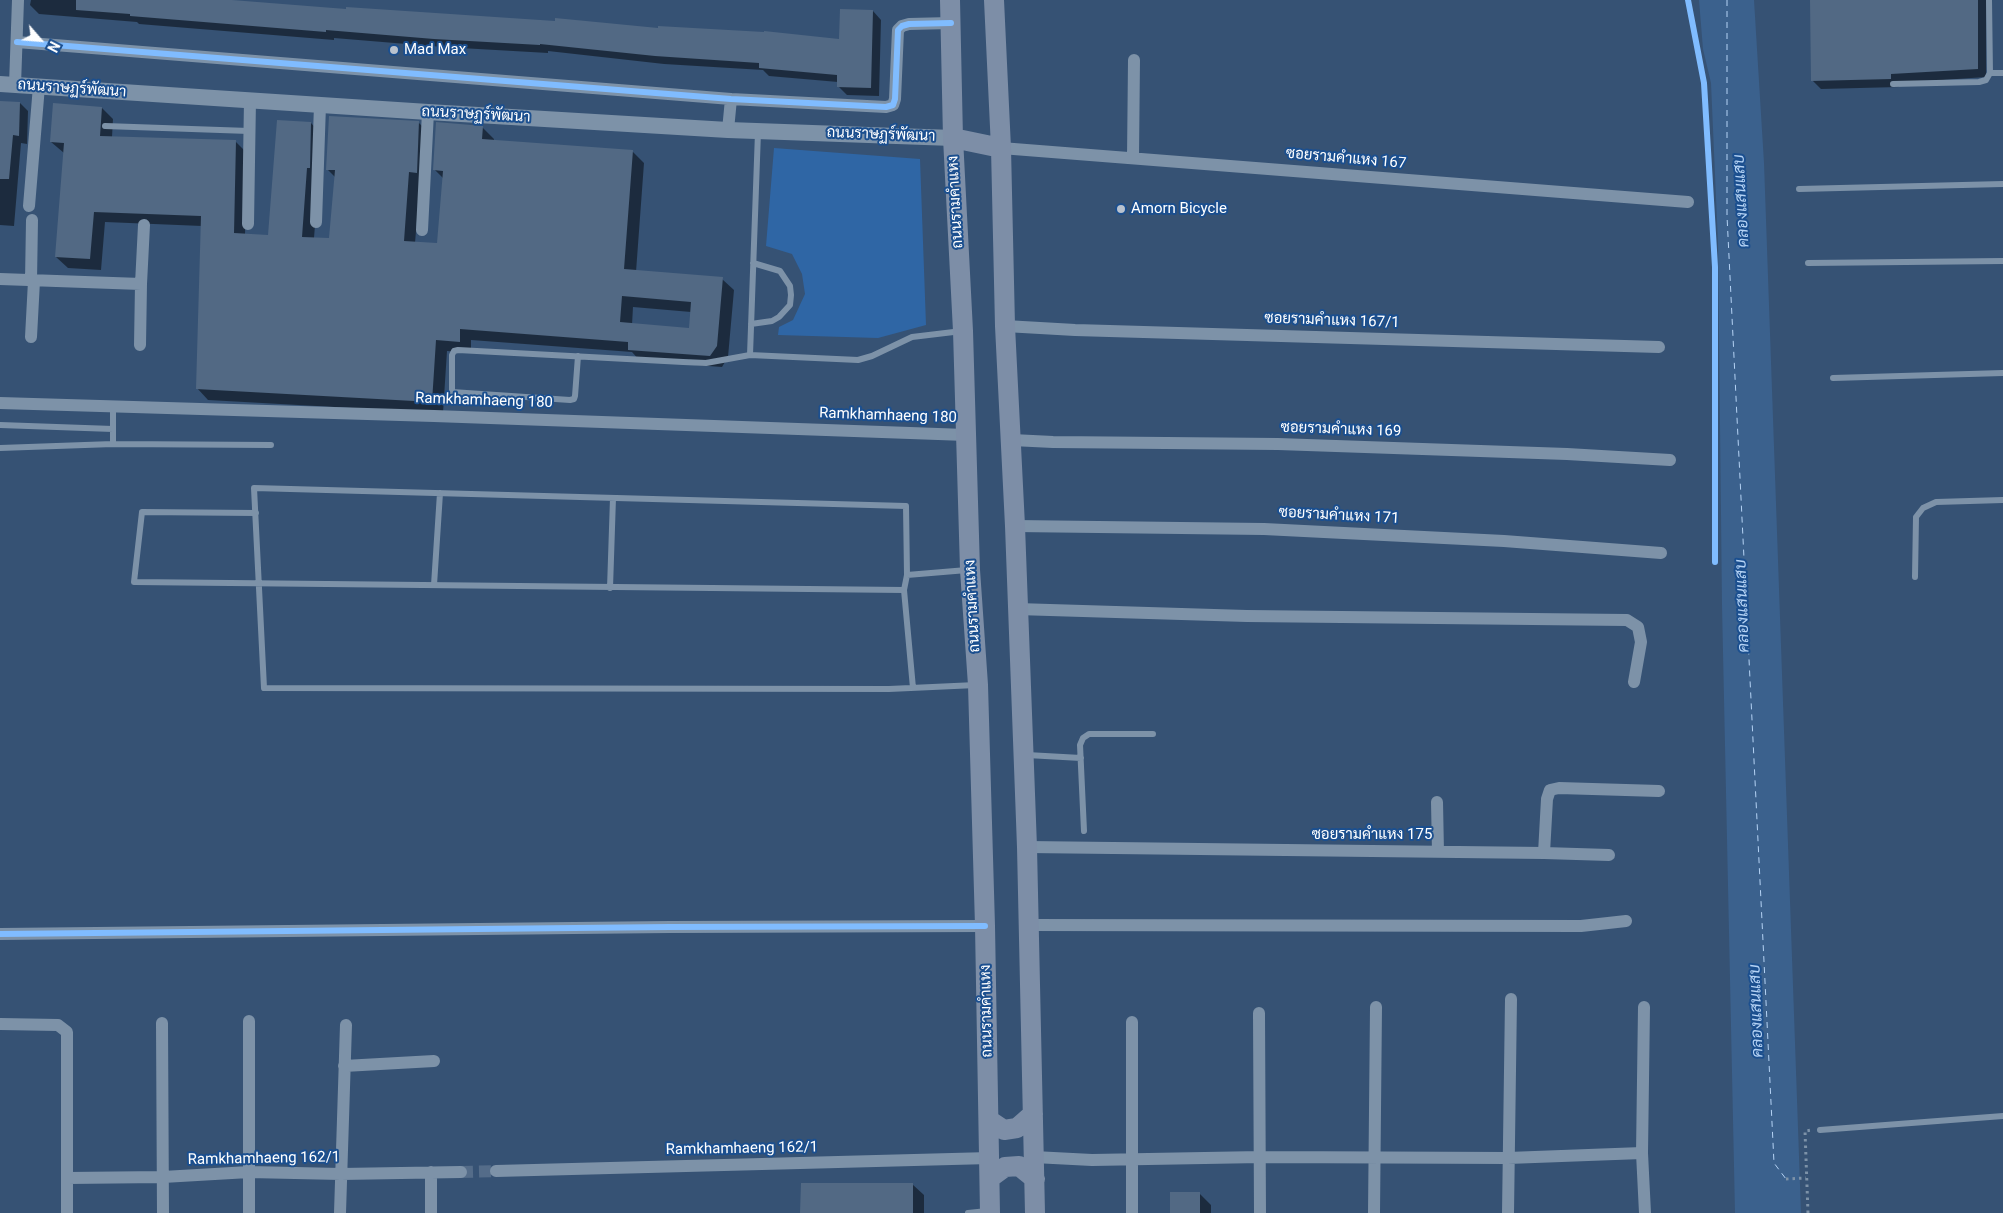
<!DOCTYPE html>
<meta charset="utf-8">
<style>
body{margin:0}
#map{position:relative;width:2003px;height:1213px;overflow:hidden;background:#365274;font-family:Roboto,sans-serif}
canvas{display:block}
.north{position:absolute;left:15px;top:15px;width:50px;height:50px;-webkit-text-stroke:4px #1b4f8f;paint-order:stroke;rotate:117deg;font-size:14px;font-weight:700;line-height:20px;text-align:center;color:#fff}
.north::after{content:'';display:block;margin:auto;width:18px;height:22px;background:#fff;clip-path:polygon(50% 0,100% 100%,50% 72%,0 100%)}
</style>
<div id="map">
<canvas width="2003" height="1213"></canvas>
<div class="north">N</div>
</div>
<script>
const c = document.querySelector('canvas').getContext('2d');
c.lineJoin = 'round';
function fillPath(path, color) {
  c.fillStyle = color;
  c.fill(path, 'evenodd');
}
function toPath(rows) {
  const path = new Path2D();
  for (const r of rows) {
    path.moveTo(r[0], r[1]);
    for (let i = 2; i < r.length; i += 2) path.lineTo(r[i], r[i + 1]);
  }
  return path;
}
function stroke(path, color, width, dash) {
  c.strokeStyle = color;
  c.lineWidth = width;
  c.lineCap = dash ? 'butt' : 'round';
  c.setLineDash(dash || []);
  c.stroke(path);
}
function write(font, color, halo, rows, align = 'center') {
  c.font = font + ' Roboto,Sarabun,sans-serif';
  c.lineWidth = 4;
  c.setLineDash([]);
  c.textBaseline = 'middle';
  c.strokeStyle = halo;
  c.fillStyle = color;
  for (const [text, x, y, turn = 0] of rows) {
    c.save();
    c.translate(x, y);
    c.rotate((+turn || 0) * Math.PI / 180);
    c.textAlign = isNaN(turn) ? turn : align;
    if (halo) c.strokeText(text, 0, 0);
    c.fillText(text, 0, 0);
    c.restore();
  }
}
const green = toPath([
 [774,148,920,159,926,325,878,338,778,335,779,327,793,320,805,294,802,274,792,254,766,246]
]);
const water = toPath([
 [1699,0,1754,0,1764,163,1801,1213,1735,1213,1722,605,1718,243,1711,83,1703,49]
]);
const shadow = toPath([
 [31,0,219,0,347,10,840,41,873,11,881,20,879,96,847,95,838,86,838,82,769,76,763,70,664,64,548,51,548,53,443,47,334,38,334,40,139,24,137,22,39,14,30,5],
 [1811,0,1986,0,1986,77,1899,83,1899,87,1821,89,1812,80],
 [0,102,20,103,28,111,27,144,21,143,14,226,0,225],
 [102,108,113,119,112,137,235,141,247,153,245,235,269,236,311,123,322,135,314,238,330,239,335,177,327,169,419,123,430,134,420,183,415,243,438,244,444,179,434,169,482,127,494,139,494,142,633,152,644,163,636,272,722,279,734,290,728,357,722,367,640,361,632,352,471,340,471,353,447,351,443,413,208,400,197,388,202,226,105,222,101,270,68,268,56,257,64,153,51,142],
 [633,307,691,312,690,329,632,325],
 [912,1184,924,1195,924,1213,802,1213],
 [1199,1193,1211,1205,1211,1213,1171,1213]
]);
const ferry = toPath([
 [1727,0,1727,216,1774,1163,1786,1179]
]);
const building = toPath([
 [76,0,232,0,346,9,346,7,555,21,555,18,658,28,658,26,764,32,764,31,839,39,840,9,873,10,871,88,837,87,837,75,759,68,759,63,655,56,540,44,540,45,434,39,326,30,326,32,130,16,130,14,76,10],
 [1810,0,1978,0,1978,69,1891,74,1891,79,1811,81],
 [0,101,20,102,19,136,13,135,9,179,0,179],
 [53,103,102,107,100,136,236,140,234,233,268,235,277,120,311,122,310,168,307,168,302,237,329,238,335,170,326,170,329,116,419,121,417,173,409,172,404,241,437,243,443,171,433,170,436,122,483,126,482,139,633,150,624,269,723,277,717,346,710,356,628,350,628,342,460,329,460,342,436,340,432,402,196,389,201,216,94,212,90,259,55,257,64,143,50,142],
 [622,296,691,302,689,328,620,322],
 [801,1183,913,1183,913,1213,800,1213],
 [1170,1192,1200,1192,1200,1213,1170,1213]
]);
const minorTunnel = toPath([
 [461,1172,496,1171]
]);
const path = toPath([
 [1786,1179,1806,1178],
 [1808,1213,1805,1131,1812,1130]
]);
const service = toPath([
 [1990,73,2003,73],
 [1893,84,1979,82,1986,80,1990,73,1989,0],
 [105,126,249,131],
 [1799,189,2003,184],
 [1808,263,2003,261],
 [751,324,772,321,779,317,790,305,791,295,790,286,780,271,753,263],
 [750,355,758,132],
 [578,356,575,396,574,399,570,400,452,392,452,355,454,351,458,350,683,362,706,363,750,355,858,360,872,356,912,337,962,331],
 [1833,378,2003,373],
 [113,406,113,444,271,445],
 [0,425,113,429],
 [0,448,113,444],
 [256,513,142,512,134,582,904,590,913,688],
 [907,575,967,570],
 [1915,577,1916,517,1923,508,1936,502,2003,500],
 [434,585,440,493],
 [610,588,613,498],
 [904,590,907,575,906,506,254,488,264,688,889,689,976,685],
 [1027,755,1081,758],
 [1084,831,1080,745,1083,738,1089,734,1153,734],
 [1820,1130,2003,1116],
 [968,1213,987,1211]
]);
const minor = toPath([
 [17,42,731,99,886,107,893,105,895,99,898,30,902,26,909,24,951,23],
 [15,85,18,0],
 [728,130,731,99],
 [1001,148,1688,202],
 [1133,158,1134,60],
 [29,206,39,86],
 [316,222,320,105],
 [248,224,250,100],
 [422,230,428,112],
 [0,279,141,284,140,345],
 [31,281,32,220],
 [141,284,144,225],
 [1005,326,1075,330,1659,347],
 [31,337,34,281],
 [0,403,434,416,966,435],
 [1012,440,1053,442,1278,444,1567,454,1670,460],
 [1015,526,1264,529,1504,541,1661,553],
 [1017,609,1247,616,1627,620,1638,627,1641,642,1634,682],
 [1437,802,1438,852],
 [1027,847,1544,853,1547,799,1550,790,1559,788,1659,791],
 [1544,853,1609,855],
 [1029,925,1581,926,1626,921],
 [0,934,670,927,985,926],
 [1644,1007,1642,1153,1645,1213],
 [1259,1013,1260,1213],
 [249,1021,249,1213],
 [1132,1022,1132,1213],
 [162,1023,163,1213],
 [0,1024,58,1025,67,1032,67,1213],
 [344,1066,434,1061],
 [1034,1157,1092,1160,1261,1157,1508,1158,1642,1153],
 [496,1171,990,1158],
 [67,1178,163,1177,249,1172,341,1174,461,1172],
 [340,1213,346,1025],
 [431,1213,431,1172],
 [1374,1213,1376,1007],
 [1508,1213,1511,999]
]);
const tertiary = toPath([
 [0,84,428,112,728,130,953,138]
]);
const primary = toPath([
 [950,0,953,138,963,331,970,570,978,685,985,926,990,1213],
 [994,0,1001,148,1005,326,1015,526,1027,847,1035,1213],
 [953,138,1001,148],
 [989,1120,1004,1130,1017,1128,1033,1114],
 [990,1178,1005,1167,1019,1166,1035,1179]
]);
const cycleway = toPath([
 [1688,0,1704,83,1715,267,1715,562],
 [17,42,731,99,886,107,893,105,895,99,898,30,902,26,909,24,951,23],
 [0,934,670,927,985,926]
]);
const markers = [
 [394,50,5,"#b9c2ce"],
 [1121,209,5,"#b9c2ce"]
];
const poiNames = [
 ["Mad Max",404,50],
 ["Amorn Bicycle",1131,209]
];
const streetNames = [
 ["ถนนราษฏร์พัฒนา",72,89,4],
 ["ถนนราษฏร์พัฒนา",476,115,3],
 ["ถนนราษฏร์พัฒนา",881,135,2],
 ["ซอยรามคำแหง 167",1346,159,5],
 ["ถนนรามคำแหง",956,202,-93],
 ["ซอยรามคำแหง 167/1",1332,321,2],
 ["Ramkhamhaeng 180",484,401,2],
 ["Ramkhamhaeng 180",888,416,2],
 ["ซอยรามคำแหง 169",1341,430,2],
 ["ซอยรามคำแหง 171",1339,516,3],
 ["ถนนรามคำแหง",973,606,-93],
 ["ซอยรามคำแหง 175",1372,835],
 ["ถนนรามคำแหง",987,1011,-91],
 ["Ramkhamhaeng 162/1",742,1149,-1],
 ["Ramkhamhaeng 162/1",264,1159,-1]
];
const waterNames = [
 ["คลองแสนแสบ",1742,201,-93],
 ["คลองแสนแสบ",1743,606,-92],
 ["คลองแสนแสบ",1757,1011,-92]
];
fillPath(green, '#2f66a5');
fillPath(water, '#3b618d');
fillPath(shadow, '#0007');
stroke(ferry, '#b5d3f5', 1, [6, 5]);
fillPath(building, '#526984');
stroke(minorTunnel, '#546c89', 12, [12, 6]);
stroke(path, '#7d92a8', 3, [2.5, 4]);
stroke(service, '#7d92a8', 6);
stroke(minor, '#7d92a8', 12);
stroke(tertiary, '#7d92a8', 16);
stroke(primary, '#7d8ea7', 20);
stroke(cycleway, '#80bcff', 6);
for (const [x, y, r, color] of markers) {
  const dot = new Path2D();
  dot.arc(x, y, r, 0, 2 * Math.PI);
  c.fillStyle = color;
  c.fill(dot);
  stroke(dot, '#1b4f8f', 2);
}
write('15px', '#fff', '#1b4f8f', poiNames, 'left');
write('15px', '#fff', '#1b4f8f', streetNames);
write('italic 16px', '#b5d3f5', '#1b4f8f', waterNames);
</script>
